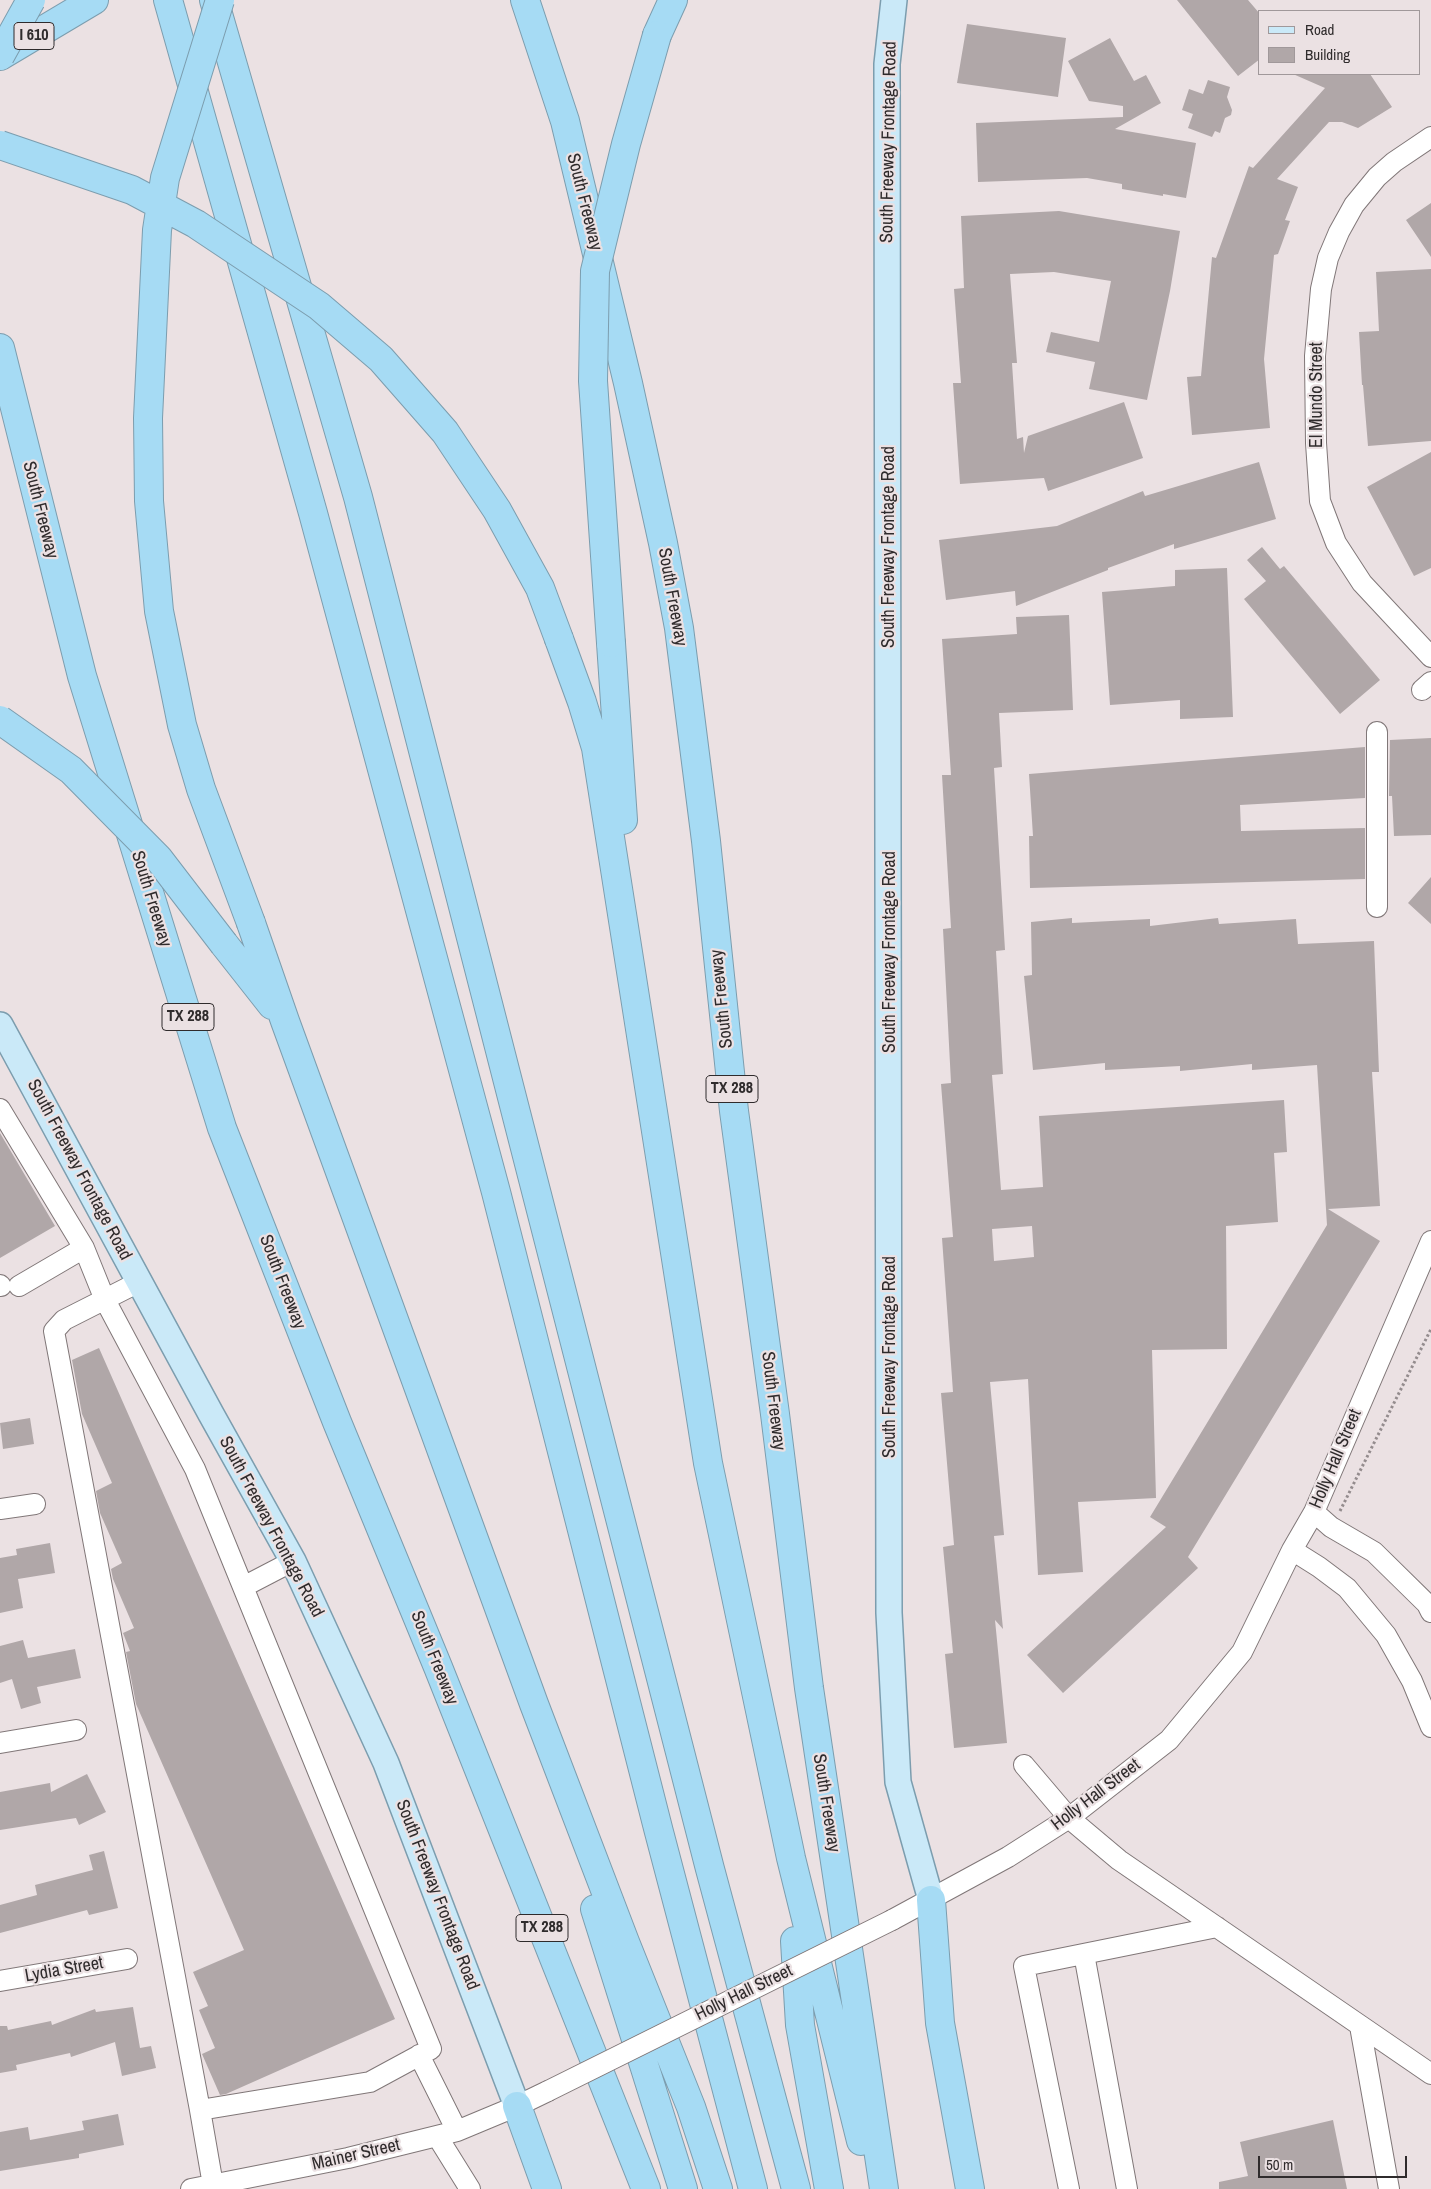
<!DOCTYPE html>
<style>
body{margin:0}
#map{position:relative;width:1431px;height:2189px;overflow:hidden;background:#ebe1e3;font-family:"Archivo Narrow",sans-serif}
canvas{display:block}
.legend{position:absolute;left:1258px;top:10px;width:162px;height:65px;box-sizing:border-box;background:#ebe1e3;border:1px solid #a0989a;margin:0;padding:6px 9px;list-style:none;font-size:15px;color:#2f2b2c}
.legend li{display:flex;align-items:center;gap:10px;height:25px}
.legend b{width:25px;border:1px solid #a0989a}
.scale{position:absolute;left:1258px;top:2156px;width:149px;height:22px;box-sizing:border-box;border:2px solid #2f2b2c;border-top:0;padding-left:6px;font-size:15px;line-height:18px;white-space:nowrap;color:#2f2b2c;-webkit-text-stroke:4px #ebe1e3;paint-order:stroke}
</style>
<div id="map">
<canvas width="1431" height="2189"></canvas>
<ul class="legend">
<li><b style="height:6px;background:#cae9f8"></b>Road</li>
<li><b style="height:14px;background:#b0a7a8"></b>Building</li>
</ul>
<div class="scale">50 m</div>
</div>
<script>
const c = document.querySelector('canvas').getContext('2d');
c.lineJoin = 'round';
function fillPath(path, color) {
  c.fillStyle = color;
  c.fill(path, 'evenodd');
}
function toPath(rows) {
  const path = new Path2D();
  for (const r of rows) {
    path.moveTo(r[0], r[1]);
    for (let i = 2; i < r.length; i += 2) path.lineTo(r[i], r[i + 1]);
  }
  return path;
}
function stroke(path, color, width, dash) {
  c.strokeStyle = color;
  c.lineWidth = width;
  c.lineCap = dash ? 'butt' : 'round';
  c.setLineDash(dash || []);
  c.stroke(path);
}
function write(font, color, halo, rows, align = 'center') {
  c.font = font + ' "Archivo Narrow",sans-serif';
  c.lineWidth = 4.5;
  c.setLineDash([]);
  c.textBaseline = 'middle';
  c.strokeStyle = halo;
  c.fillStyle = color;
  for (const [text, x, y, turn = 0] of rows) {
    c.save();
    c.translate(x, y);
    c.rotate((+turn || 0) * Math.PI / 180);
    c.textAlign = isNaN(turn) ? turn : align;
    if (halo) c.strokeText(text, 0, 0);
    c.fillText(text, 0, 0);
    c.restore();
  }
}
const building = toPath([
 [1177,0,1248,0,1260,14,1260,59,1238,76],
 [967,24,1066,38,1058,97,957,83],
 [1110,38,1134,81,1146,75,1161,103,1115,129,1196,143,1186,198,1163,194,1163,196,1122,189,1122,184,1087,178,978,182,976,123,1123,117,1123,106,1089,101,1068,61],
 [1293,74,1370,74,1392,107,1358,128,1342,122,1329,122,1277,179,1298,187,1285,220,1290,221,1281,246,1278,254,1274,255,1264,359,1270,428,1192,435,1187,377,1201,376,1212,257,1216,258,1249,166,1253,168,1325,88],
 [1208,80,1230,87,1227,97,1232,110,1231,115,1225,118,1220,133,1215,131,1212,137,1188,128,1193,114,1182,110,1189,89,1203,94],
 [1431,203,1431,257,1406,220],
 [1059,211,1180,231,1170,291,1147,400,1089,389,1095,362,1046,352,1051,332,1099,342,1111,281,1054,272,1010,274,1017,363,1012,363,1017,439,1023,437,1024,453,1028,436,1124,402,1143,458,1048,491,1044,478,960,484,953,383,961,383,954,289,964,288,961,216],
 [1431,269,1431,441,1368,446,1363,385,1362,385,1359,332,1379,331,1376,272],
 [1431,452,1431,568,1414,576,1367,487],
 [1259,462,1276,519,1174,549,1174,544,1108,568,1108,570,1016,606,1015,591,946,600,939,540,1057,526,1143,491,1145,496],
 [1262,547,1280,569,1284,566,1380,680,1340,714,1244,599,1266,581,1247,560],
 [1227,568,1233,717,1180,719,1180,700,1110,705,1102,592,1175,586,1175,570],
 [1069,615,1073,710,999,713,1002,767,994,768,1005,950,996,951,1003,1074,992,1075,1001,1190,1043,1187,1039,1116,1284,1100,1287,1152,1274,1153,1278,1222,1226,1226,1227,1349,1152,1350,1156,1498,1078,1502,1083,1572,1038,1575,1028,1379,990,1382,1004,1535,994,1536,1003,1629,995,1620,1007,1743,954,1748,945,1654,953,1653,943,1547,954,1545,941,1393,953,1392,942,1238,953,1237,941,1084,951,1083,943,929,951,928,942,775,951,775,942,639,1017,634,1016,617],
 [1032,1226,1034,1257,994,1261,992,1229],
 [1431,738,1431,835,1394,836,1392,796,1389,796,1390,740],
 [1365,747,1365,798,1240,805,1241,831,1365,828,1365,879,1030,888,1029,836,1033,836,1029,774],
 [1431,877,1431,924,1408,903],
 [1072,918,1072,923,1150,919,1150,926,1218,918,1219,924,1296,919,1298,944,1374,941,1379,1072,1372,1072,1380,1206,1328,1209,1380,1241,1188,1557,1198,1568,1063,1693,1027,1655,1166,1527,1150,1517,1327,1225,1317,1065,1252,1070,1252,1064,1180,1071,1180,1066,1105,1070,1105,1063,1033,1070,1024,976,1032,975,1031,922],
 [0,1133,55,1226,0,1258],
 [99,1348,395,2019,226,2094,220,2095,202,2054,215,2048,199,2010,208,2006,193,1972,244,1950,136,1704,126,1652,130,1651,123,1633,134,1628,113,1579,111,1569,122,1563,100,1513,96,1491,112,1483,82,1414,72,1360],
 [30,1418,34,1444,3,1449,0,1423],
 [50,1543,55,1573,18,1579,23,1608,0,1613,0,1558,17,1555,16,1549],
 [23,1640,28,1658,75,1649,81,1678,37,1687,41,1703,21,1709,12,1679,0,1683,0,1646],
 [87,1774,106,1812,79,1825,76,1818,0,1830,0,1792,50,1783,51,1792],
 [104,1851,118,1908,89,1915,87,1910,0,1933,0,1905,37,1895,35,1885,93,1870,89,1855],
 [133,2007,140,2048,151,2046,156,2068,122,2076,115,2042,71,2057,70,2053,16,2065,17,2070,0,2073,0,2026,7,2026,8,2030,51,2021,52,2025,95,2009,96,2012],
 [118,2114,124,2145,79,2154,79,2158,0,2171,0,2132,28,2127,30,2140,84,2130,82,2121],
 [1333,2120,1347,2189,1219,2189,1219,2182,1248,2176,1240,2142]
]);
const path = toPath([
 [1340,1511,1431,1329]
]);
const minor = toPath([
 [1431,137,1394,162,1377,177,1354,205,1339,232,1328,258,1321,289,1315,356,1316,443,1320,501,1336,543,1362,583,1431,657],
 [1422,690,1431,682],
 [1377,732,1377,907],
 [0,1109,84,1248,105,1300,195,1469,431,2049,370,2082,200,2110,213,2185],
 [139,1282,64,1320,54,1331,200,2110],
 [0,1285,1,1286],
 [19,1286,84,1248],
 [0,1509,35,1504],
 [1314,1512,1331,1527,1374,1552,1427,1604,1431,1612],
 [1292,1550,1319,1567,1347,1588,1386,1635,1412,1681,1431,1727],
 [243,1587,293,1561],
 [0,1743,76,1730],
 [1024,1765,1069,1818,1119,1860,1431,2074],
 [892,1920,1008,1857,1069,1818,1169,1740,1242,1652,1292,1550,1314,1512,1431,1241],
 [1084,1954,1127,2189],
 [0,1981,127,1959],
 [1360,2026,1389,2189],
 [419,2055,457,2131],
 [437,2136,470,2189],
 [191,2189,348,2158,457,2131,517,2106,548,2091],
 [1069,2189,1024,1966,1217,1927]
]);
const major = toPath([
 [894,0,887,64,889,1613,898,1782,931,1900],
 [0,1025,211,1414,293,1561,386,1763,517,2106]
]);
const highway = toPath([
 [168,0,313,513,496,1192,659,1832,753,2189],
 [214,0,358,497,710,1869,796,2189],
 [525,0,565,121,628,383,663,543,679,628,706,841,734,1111,775,1414,809,1688,884,2189],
 [657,35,673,0],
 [0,56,94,0],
 [0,348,82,676,222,1128,337,1422,438,1667,646,2189],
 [559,639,582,702,596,748,708,1463,791,1858,861,2141],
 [611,643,623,820],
 [251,923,285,1021,534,1704,625,1942,691,2107,718,2189],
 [224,944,272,1005],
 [931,1900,940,2023,970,2189],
 [595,1909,683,2189],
 [795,1941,800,2025,829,2189],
 [517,2106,547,2189]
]);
const minorBridge = toPath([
 [548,2091,892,1920]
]);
const highwayBridge = toPath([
 [220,0,165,178,157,230,148,418,149,501,159,611,182,725,201,789,251,923],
 [0,56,31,0],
 [0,145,132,190,196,224,319,306,381,359,445,432,497,510,540,588,559,639],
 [611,643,593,381,595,271,626,144,657,35],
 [0,720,71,770,158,858,224,944]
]);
const shields = [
 [34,36,40],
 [188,1017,52],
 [732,1089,52],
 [542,1928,52]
];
const shieldNames = [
 ["I 610",34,36],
 ["TX 288",188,1017],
 ["TX 288",732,1089],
 ["TX 288",542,1928]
];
const streetNames = [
 ["South Freeway Frontage Road",889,142,-89],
 ["South Freeway",584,202,76],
 ["El Mundo Street",1317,395,-90],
 ["South Freeway",40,510,76],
 ["South Freeway Frontage Road",889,547,-90],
 ["South Freeway",672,597,80],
 ["South Freeway",151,899,73],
 ["South Freeway Frontage Road",890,952,-90],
 ["South Freeway",722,999,-96],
 ["South Freeway Frontage Road",79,1170,62],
 ["South Freeway",282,1282,69],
 ["South Freeway Frontage Road",890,1357,-90],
 ["South Freeway",773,1401,83],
 ["Holly Hall Street",1336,1459,-67],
 ["South Freeway Frontage Road",271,1527,62],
 ["South Freeway",434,1658,68],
 ["Holly Hall Street",1096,1795,-37],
 ["South Freeway",826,1803,81],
 ["South Freeway Frontage Road",437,1895,69],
 ["Lydia Street",64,1970,-10],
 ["Holly Hall Street",744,1993,-26],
 ["Mainer Street",356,2155,-13]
];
fillPath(building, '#b0a7a8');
stroke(minor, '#807778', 22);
stroke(major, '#7c9dae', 28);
stroke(highway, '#7c9dae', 30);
stroke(path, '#948c8e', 3, [2.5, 2.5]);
stroke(minor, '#fff', 20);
stroke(major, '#cae9f8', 25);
stroke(highway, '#a6dbf4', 28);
stroke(minorBridge, '#807778', 22, []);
stroke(highwayBridge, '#7c9dae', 30, []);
stroke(minorBridge, '#fff', 20);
stroke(highwayBridge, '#a6dbf4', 28);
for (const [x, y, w] of shields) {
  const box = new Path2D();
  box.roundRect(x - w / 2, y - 13.5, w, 27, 4);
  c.fillStyle = '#ebe1e3';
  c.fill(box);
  stroke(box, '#2f2b2c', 1);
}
write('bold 16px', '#2f2b2c', null, shieldNames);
write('18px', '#2f2b2c', '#ebe1e3', streetNames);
</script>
